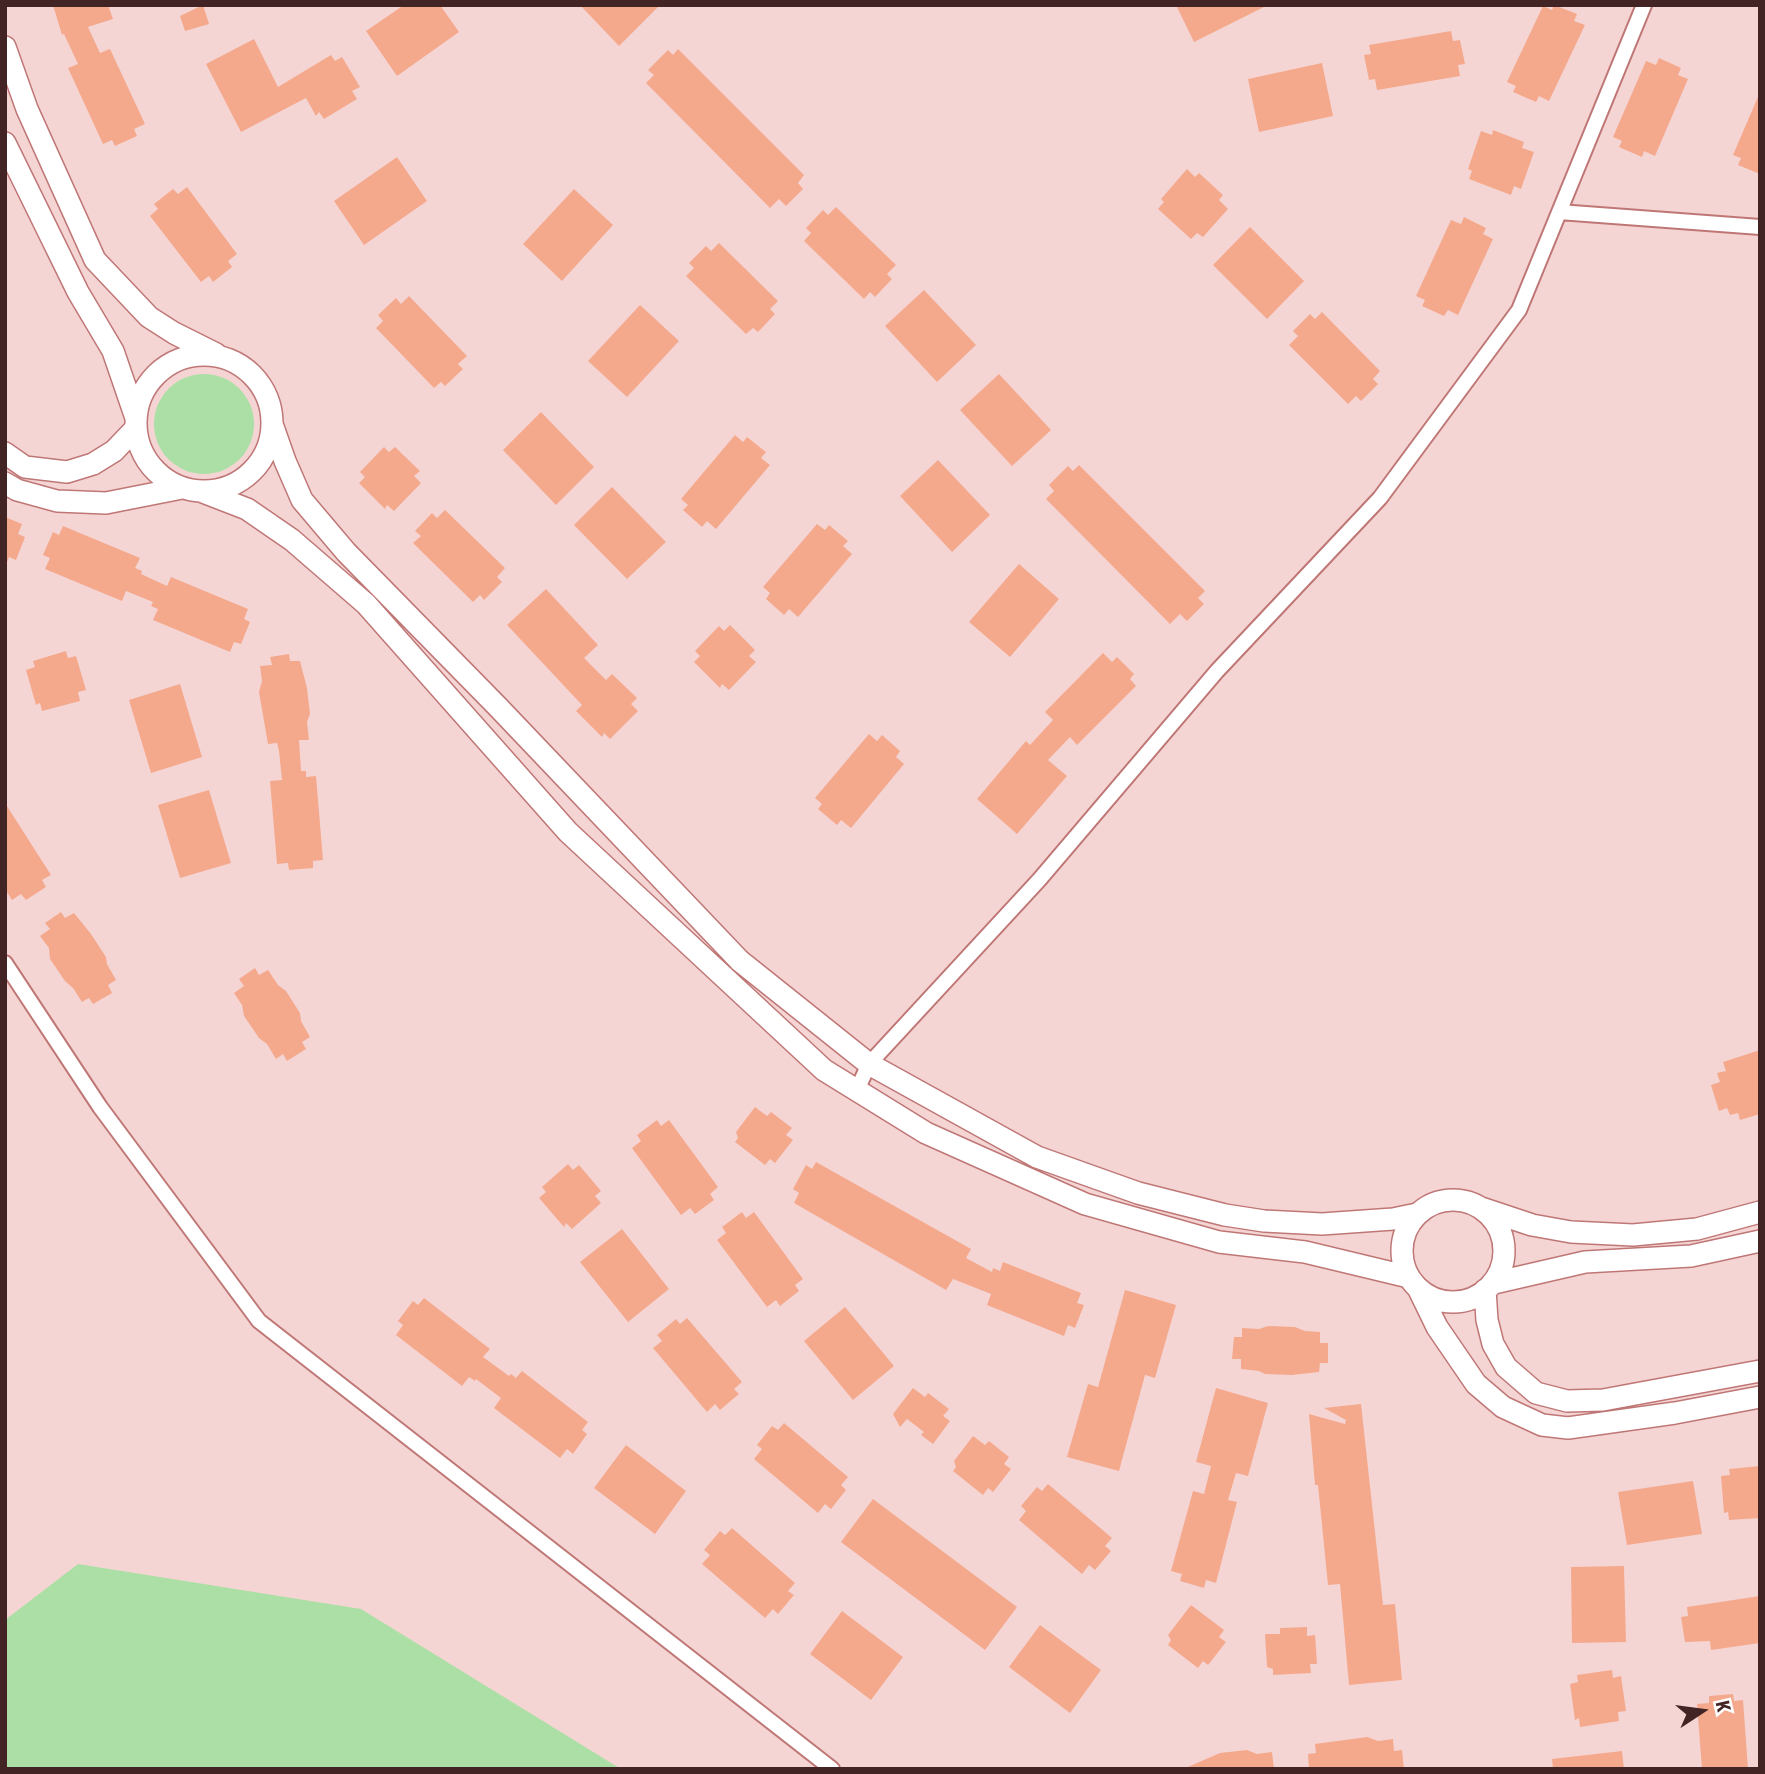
<!DOCTYPE html>
<style>
body{margin:0}
#map{position:relative;width:1765px;height:1774px;overflow:hidden;background:#f5d5d4;font-family:"Roboto Condensed",sans-serif}
canvas{display:block}
.frame{position:absolute;inset:0;border:7px solid #412423;pointer-events:none}
.north{position:absolute;left:1667px;top:1676px;width:70px;height:70px;-webkit-text-stroke:5px #fff;paint-order:stroke;rotate:77deg;font-size:19px;font-weight:700;line-height:28px;text-align:center;color:#412423}
.north::after{content:'';display:block;margin:auto;width:24px;height:32px;background:#412423;clip-path:polygon(50% 0,100% 100%,50% 72%,0 100%)}
</style>
<div id="map">
<canvas width="1765" height="1774"></canvas>
<div class="frame"></div>
<div class="north">K</div>
</div>
<script>
const c = document.querySelector('canvas').getContext('2d');
c.lineJoin = 'round';
function fillPath(path, color) {
  c.fillStyle = color;
  c.fill(path, 'evenodd');
}
function toPath(rows) {
  const path = new Path2D();
  for (const r of rows) {
    if (r.length === 3) {
      path.moveTo(r[0] + r[2], r[1]);
      path.arc(r[0], r[1], r[2], 0, 2 * Math.PI);
      continue;
    }
    path.moveTo(r[0], r[1]);
    for (let i = 2; i < r.length; i += 2) path.lineTo(r[i], r[i + 1]);
  }
  return path;
}
function stroke(path, color, width, dash) {
  c.strokeStyle = color;
  c.lineWidth = width;
  c.lineCap = dash ? 'butt' : 'round';
  c.setLineDash(dash || []);
  c.stroke(path);
}
const green = toPath([
 [204,424,50],
 [78,1564,361,1609,621,1769,5,1769,5,1620]
]);
const building = toPath([
 [53,5,108,5,113,19,88,27,100,53,110,49,145,124,134,129,137,136,115,146,112,140,103,144,68,68,78,64,64,34,62,35],
 [203,5,209,24,185,31,180,16],
 [404,5,440,5,459,32,397,76,366,31],
 [580,5,660,5,619,46],
 [1176,5,1268,5,1194,42],
 [1554,5,1577,14,1574,21,1585,25,1549,101,1539,96,1536,102,1513,92,1516,86,1507,82,1543,6,1552,10],
 [1451,31,1453,41,1460,40,1465,64,1458,65,1460,76,1377,90,1375,79,1369,80,1364,55,1371,54,1369,45],
 [254,39,278,87,331,55,335,61,342,57,360,87,352,91,357,99,324,119,319,112,316,116,306,98,241,132,206,64],
 [678,49,804,175,798,183,803,189,786,206,779,199,770,208,646,83,654,75,648,70,668,50,673,55],
 [1659,58,1681,68,1678,75,1688,79,1655,156,1644,151,1642,157,1619,147,1622,141,1613,137,1646,61,1656,65],
 [1322,63,1333,116,1259,132,1248,79],
 [1760,92,1760,174,1738,165,1741,158,1733,155],
 [1493,130,1524,142,1522,148,1534,152,1521,189,1514,186,1511,195,1469,179,1472,171,1468,169,1481,131,1492,135],
 [397,157,427,201,364,245,334,201],
 [1187,169,1195,177,1199,173,1223,195,1219,200,1228,209,1203,237,1197,233,1191,239,1158,209,1164,202,1161,199],
 [187,187,237,254,228,261,232,267,213,282,209,276,201,282,150,216,158,209,154,204,173,189,178,194],
 [574,189,613,225,562,281,523,244],
 [836,207,896,265,887,274,892,279,875,297,870,292,864,299,804,241,811,233,806,228,823,210,828,215],
 [1464,217,1486,228,1483,234,1493,239,1458,315,1448,310,1444,316,1422,306,1425,300,1416,296,1451,220,1461,224],
 [1250,227,1304,281,1267,319,1213,265],
 [719,243,778,301,770,309,775,314,758,332,753,328,746,334,686,276,694,268,689,263,706,246,711,251],
 [924,290,976,345,937,382,885,326],
 [409,296,467,356,458,364,463,369,445,386,441,382,434,388,376,328,383,321,378,315,396,298,401,304],
 [640,305,679,341,627,397,588,361],
 [1322,312,1380,371,1373,379,1378,384,1361,401,1356,396,1348,404,1289,345,1298,336,1293,331,1310,314,1315,319],
 [999,374,1051,430,1012,466,960,410],
 [541,412,594,467,556,505,503,450],
 [735,435,743,442,747,437,766,452,761,458,770,465,716,529,707,521,702,527,683,510,688,505,681,499],
 [384,447,389,452,395,447,420,471,414,476,421,483,394,511,387,505,385,509,359,483,365,477,360,472],
 [938,460,990,515,952,552,900,496],
 [1079,465,1205,591,1198,598,1204,604,1187,621,1180,614,1170,624,1046,499,1054,491,1049,485,1068,466,1073,471],
 [612,487,666,542,627,579,574,525],
 [445,510,505,568,497,577,502,582,484,600,480,595,473,602,413,543,421,536,415,531,432,513,437,518],
 [5,517,22,524,18,534,25,537,16,560,9,557,6,565],
 [817,524,825,530,829,525,848,541,843,546,852,554,798,617,789,609,784,615,766,599,770,593,763,587],
 [63,526,140,558,135,568,142,571,141,574,167,586,171,577,248,609,244,619,250,622,241,644,234,642,230,652,153,620,158,609,151,606,153,602,126,591,122,601,45,569,50,558,43,555,53,532,59,535],
 [1019,564,1059,599,1010,657,969,622],
 [546,589,598,645,584,658,606,680,612,674,637,698,631,704,638,711,610,739,604,733,602,737,576,711,582,705,507,625],
 [730,625,755,650,749,656,756,662,729,690,722,684,720,688,694,662,700,656,695,651,719,626,724,631],
 [66,651,68,658,76,656,86,690,78,692,80,701,42,711,40,703,36,705,26,670,35,667,33,661],
 [1103,653,1112,662,1117,657,1134,674,1130,679,1136,686,1077,745,1070,737,1048,760,1067,776,1017,834,977,799,1026,741,1030,745,1053,720,1045,712],
 [289,654,290,661,300,661,307,688,310,714,307,722,309,740,299,740,301,771,306,771,306,777,316,776,323,860,313,861,313,868,289,870,288,863,277,864,270,781,282,780,279,751,277,743,268,744,259,692,262,681,260,666,272,665,270,657],
 [180,684,202,757,151,773,129,700],
 [869,734,877,741,882,735,900,751,896,757,904,764,851,828,841,820,837,825,818,809,822,804,815,798],
 [209,790,231,863,180,878,158,805],
 [5,803,51,875,42,880,46,887,26,900,21,894,12,900,5,889],
 [61,912,65,918,74,913,91,934,106,957,107,964,116,980,108,985,112,993,93,1004,89,998,82,1002,73,988,65,981,50,959,49,948,40,936,50,929,45,923],
 [255,968,259,975,268,970,278,985,286,991,300,1013,301,1021,310,1037,302,1042,306,1049,287,1061,283,1054,276,1059,267,1044,259,1038,244,1016,242,1005,234,993,244,986,239,979],
 [1760,1050,1760,1114,1740,1120,1738,1113,1730,1115,1727,1108,1719,1111,1711,1085,1720,1082,1717,1073,1726,1071,1723,1062],
 [755,1107,767,1116,771,1112,792,1128,786,1135,793,1140,775,1163,770,1159,765,1165,735,1142,738,1138,736,1132],
 [657,1120,661,1126,669,1120,718,1187,710,1194,714,1200,695,1214,690,1208,681,1215,632,1148,641,1141,637,1135],
 [816,1162,971,1249,966,1258,992,1272,993,1268,1000,1271,1003,1262,1081,1293,1077,1303,1084,1305,1075,1328,1068,1325,1064,1336,987,1305,991,1294,953,1279,946,1290,794,1203,799,1193,793,1189,806,1165,812,1169],
 [568,1164,573,1170,579,1165,601,1191,595,1196,601,1203,572,1229,566,1223,564,1227,539,1198,546,1192,542,1187],
 [742,1212,746,1218,754,1212,803,1279,795,1285,799,1291,780,1306,776,1300,767,1307,717,1240,726,1233,722,1227],
 [622,1229,669,1289,628,1322,580,1262],
 [1125,1290,1176,1305,1155,1378,1145,1375,1119,1471,1067,1457,1088,1384,1098,1387],
 [424,1298,490,1349,483,1357,509,1376,511,1374,516,1378,522,1371,588,1422,582,1430,587,1434,573,1454,567,1449,560,1458,494,1408,501,1398,476,1379,475,1381,469,1377,462,1386,396,1335,403,1325,398,1321,413,1301,418,1305],
 [845,1307,894,1366,853,1400,804,1341],
 [687,1318,742,1382,734,1389,739,1394,720,1410,715,1404,707,1412,653,1348,662,1341,657,1335,676,1319,680,1324],
 [1268,1326,1295,1327,1305,1331,1320,1332,1320,1343,1328,1343,1328,1363,1320,1363,1319,1372,1292,1375,1265,1374,1259,1371,1241,1369,1241,1359,1232,1359,1234,1337,1242,1337,1242,1328,1259,1329],
 [913,1388,925,1397,928,1393,949,1409,943,1416,950,1421,933,1444,921,1435,924,1432,907,1419,900,1427,893,1414],
 [1216,1388,1268,1403,1248,1476,1236,1473,1228,1500,1237,1502,1216,1583,1206,1580,1204,1588,1180,1581,1182,1574,1171,1571,1193,1491,1204,1494,1211,1466,1196,1462],
 [1361,1404,1383,1605,1395,1604,1402,1680,1349,1685,1340,1584,1328,1585,1318,1485,1315,1485,1309,1414,1345,1424,1346,1420,1324,1408],
 [784,1423,848,1477,841,1485,846,1490,831,1509,825,1504,818,1513,754,1459,762,1449,757,1445,772,1426,778,1430],
 [973,1436,985,1445,989,1441,1009,1457,1004,1464,1011,1469,993,1492,988,1488,983,1495,953,1471,956,1467,954,1461],
 [626,1445,686,1491,655,1534,594,1488],
 [1760,1466,1760,1518,1729,1520,1728,1512,1724,1513,1721,1476,1730,1475,1729,1469],
 [1693,1481,1702,1534,1627,1545,1618,1492],
 [1048,1484,1112,1538,1105,1546,1111,1551,1095,1570,1089,1565,1082,1574,1019,1520,1026,1511,1021,1506,1037,1487,1042,1491],
 [873,1499,1017,1607,985,1650,841,1542],
 [732,1528,795,1583,788,1591,794,1595,778,1614,773,1609,765,1618,702,1564,710,1555,704,1550,720,1531,725,1535],
 [1624,1566,1626,1642,1572,1643,1571,1567],
 [1760,1596,1760,1643,1711,1650,1710,1641,1685,1642,1681,1617,1688,1616,1687,1607],
 [1191,1605,1224,1630,1219,1637,1226,1642,1208,1665,1203,1661,1198,1668,1168,1645,1171,1640,1168,1635],
 [842,1611,903,1657,871,1700,810,1654],
 [1040,1625,1101,1670,1070,1713,1009,1667],
 [1307,1627,1307,1636,1315,1635,1317,1664,1310,1664,1311,1673,1273,1675,1273,1669,1267,1667,1265,1634,1280,1634,1280,1628],
 [1612,1670,1613,1678,1621,1676,1626,1711,1618,1712,1619,1721,1580,1727,1579,1718,1575,1720,1570,1684,1578,1682,1577,1675],
 [1733,1694,1734,1701,1743,1700,1748,1769,1702,1769,1697,1704,1709,1703,1709,1696],
 [1367,1737,1378,1741,1393,1739,1394,1751,1402,1750,1404,1769,1309,1769,1308,1754,1316,1753,1315,1744],
 [1247,1750,1257,1754,1272,1752,1274,1769,1183,1769,1220,1753],
 [1622,1751,1624,1769,1553,1769,1552,1759]
]);
const street = toPath([
 [1559,212,1760,227],
 [5,963,100,1107,259,1321,832,1769],
 [857,1090,869,1064,1039,880,1217,671,1380,498,1519,310,1644,5]
]);
const secondary = toPath([
 [5,47,27,109,95,260,149,317,174,333,216,354],
 [5,143,78,292,113,351,136,418],
 [204,423,68],
 [272,424,285,461,302,500,346,552,498,707,740,961,869,1064,1037,1157,1138,1193,1225,1215,1264,1221,1322,1224,1393,1219,1417,1214],
 [5,453,25,467,67,472,93,464,114,451,136,428],
 [5,483,17,490,57,501,106,503,182,488],
 [203,492,247,509,292,540,366,604,568,832,824,1070,926,1133,1085,1204,1219,1242,1305,1252,1409,1277],
 [1453,1251,51],
 [1481,1208,1532,1225,1571,1232,1633,1235,1697,1229,1760,1212],
 [1494,1283,1585,1262,1691,1256,1760,1241],
 [1419,1290,1437,1327,1476,1384,1503,1407,1542,1425,1568,1428,1675,1413,1760,1397],
 [1485,1290,1487,1320,1493,1344,1506,1367,1536,1393,1567,1401,1603,1400,1760,1371]
]);
fillPath(green, '#acdfa5');
fillPath(building, '#f4a98d');
stroke(street, '#bf7776', 18);
stroke(secondary, '#bf7776', 24);
stroke(street, '#fff', 14);
stroke(secondary, '#fff', 21);
</script>
